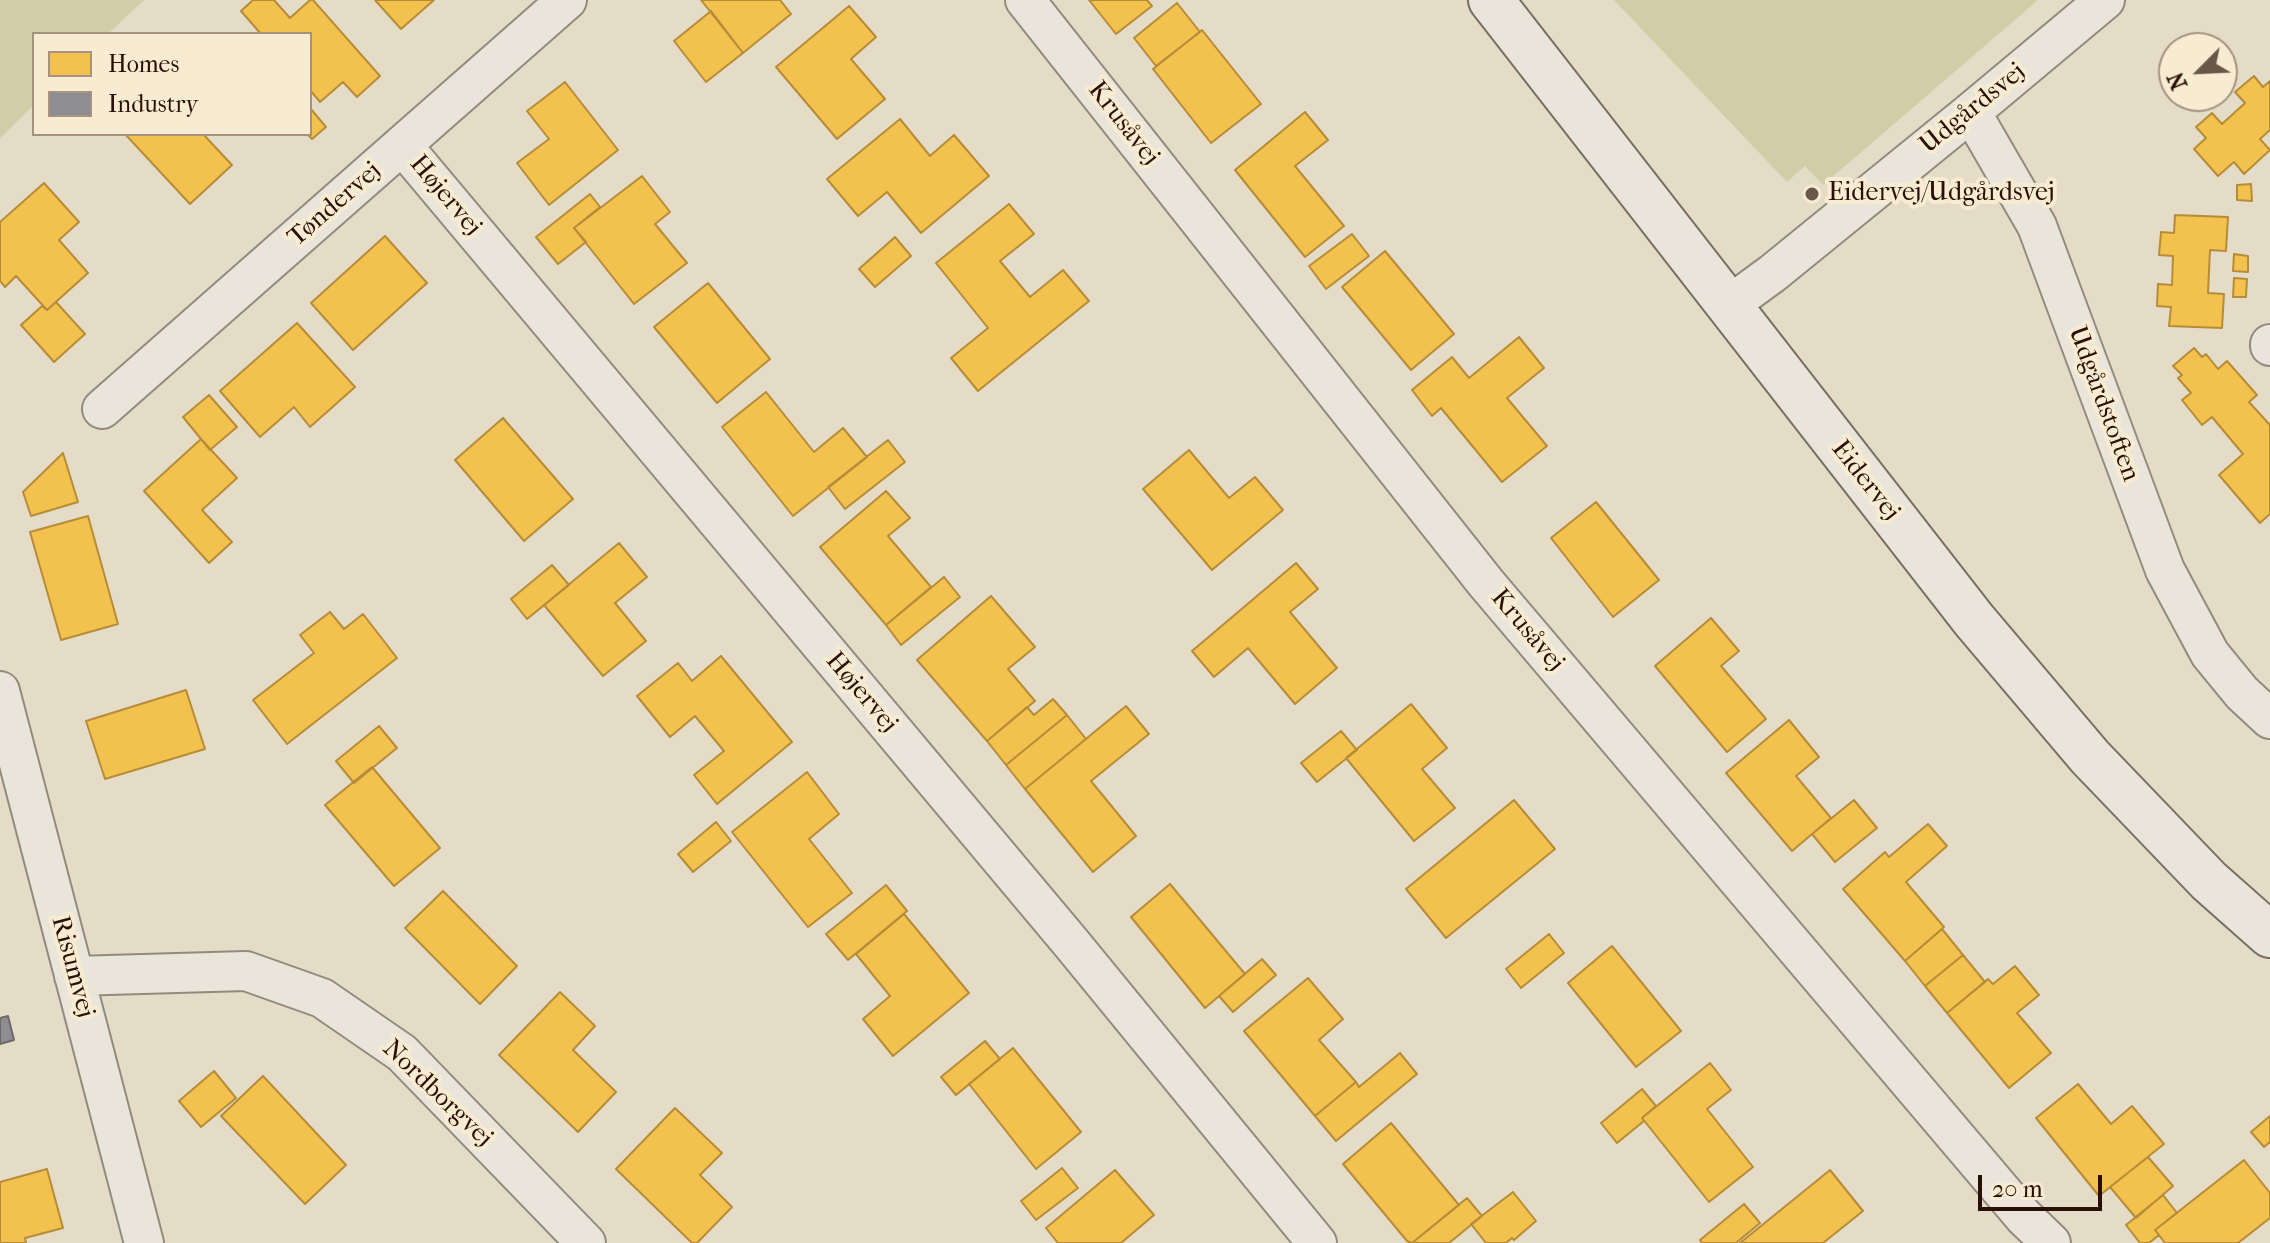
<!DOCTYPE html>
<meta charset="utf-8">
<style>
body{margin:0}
#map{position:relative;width:2270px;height:1243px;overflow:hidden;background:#e5dcc7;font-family:"IM FELL French Canon",serif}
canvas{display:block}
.legend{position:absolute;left:32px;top:32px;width:280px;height:104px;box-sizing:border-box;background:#f7ebd2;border:2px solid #a59380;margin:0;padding:10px 14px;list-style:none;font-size:24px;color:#2a1004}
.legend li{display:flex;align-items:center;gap:16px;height:40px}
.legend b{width:40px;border:2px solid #a59380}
.north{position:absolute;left:2158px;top:32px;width:80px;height:80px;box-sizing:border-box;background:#f7ebd2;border:2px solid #a59380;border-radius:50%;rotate:246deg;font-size:22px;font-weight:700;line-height:32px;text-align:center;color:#2a1004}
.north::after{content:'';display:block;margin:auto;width:28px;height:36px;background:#6b5748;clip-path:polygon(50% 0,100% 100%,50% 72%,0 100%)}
.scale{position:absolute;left:1978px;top:1175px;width:124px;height:36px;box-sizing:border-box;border:4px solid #2a1004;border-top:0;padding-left:10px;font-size:24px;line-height:28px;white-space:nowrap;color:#2a1004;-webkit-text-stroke:6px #f7ebd2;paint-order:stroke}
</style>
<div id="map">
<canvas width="2270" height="1243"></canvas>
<ul class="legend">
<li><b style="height:22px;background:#f2c14e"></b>Homes</li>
<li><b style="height:22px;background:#8d8d92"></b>Industry</li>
</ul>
<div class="north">N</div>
<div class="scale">20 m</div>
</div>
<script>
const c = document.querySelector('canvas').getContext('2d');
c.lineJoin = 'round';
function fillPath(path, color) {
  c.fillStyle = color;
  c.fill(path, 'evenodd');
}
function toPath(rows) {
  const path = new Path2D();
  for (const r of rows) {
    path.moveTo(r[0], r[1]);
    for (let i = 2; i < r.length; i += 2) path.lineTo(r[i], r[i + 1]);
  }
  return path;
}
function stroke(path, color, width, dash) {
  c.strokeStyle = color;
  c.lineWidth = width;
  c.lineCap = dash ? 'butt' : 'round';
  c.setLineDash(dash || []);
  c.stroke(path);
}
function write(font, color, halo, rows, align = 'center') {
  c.font = font + ' "IM FELL French Canon",serif';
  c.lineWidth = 8;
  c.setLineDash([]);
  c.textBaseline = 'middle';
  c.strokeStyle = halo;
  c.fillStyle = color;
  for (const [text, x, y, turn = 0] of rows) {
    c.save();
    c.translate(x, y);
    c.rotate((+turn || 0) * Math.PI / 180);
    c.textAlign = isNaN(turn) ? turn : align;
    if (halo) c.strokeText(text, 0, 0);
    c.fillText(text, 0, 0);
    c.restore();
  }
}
const green = toPath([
 [0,0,144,0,108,34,34,34,34,105,0,138],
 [1614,0,2038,0,1823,185,1805,166,1787,182]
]);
const homes = toPath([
 [253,0,274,0,290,18,310,0,313,0,380,76,357,97,343,82,320,102,310,90,310,34,261,34,241,11,253,0],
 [375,0,434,0,401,29,375,0],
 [701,0,780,0,791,14,743,53,701,0],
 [1089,0,1147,0,1152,6,1116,34,1089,0],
 [1177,3,1200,32,1156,66,1134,38,1177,3],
 [849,6,876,37,851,59,885,99,837,139,776,67,849,6],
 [711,11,743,53,706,82,674,41,711,11],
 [1202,30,1261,104,1211,143,1153,69,1202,30],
 [2254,76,2263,87,2270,81,2270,130,2260,139,2270,150,2244,174,2234,162,2218,176,2194,149,2206,138,2196,127,2212,113,2222,124,2245,103,2235,92,2254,76],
 [565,82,618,150,549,205,517,163,549,139,527,111,565,82],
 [310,108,326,127,312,139,307,134,310,134,310,108],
 [1305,112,1328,140,1295,166,1344,226,1305,257,1235,170,1305,112],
 [900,119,930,156,954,135,989,176,921,233,887,192,858,216,827,179,900,119],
 [125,134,203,134,232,165,190,204,125,134],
 [642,176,670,212,655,224,687,263,634,304,574,228,642,176],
 [44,183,79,222,59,240,88,273,47,310,16,276,5,287,0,281,0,222,44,183],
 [2251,184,2252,201,2237,200,2237,185,2251,184],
 [590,194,600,207,574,228,586,242,558,264,536,237,590,194],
 [1009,204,1034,234,1000,261,1030,297,1063,270,1089,301,978,391,951,358,988,328,936,263,1009,204],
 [2175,215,2228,217,2226,251,2210,250,2208,293,2224,294,2222,328,2169,326,2171,307,2157,306,2158,284,2172,285,2173,256,2159,255,2161,232,2174,233,2175,215],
 [1352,234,1369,256,1326,289,1309,266,1352,234],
 [385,236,427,283,353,350,311,303,385,236],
 [895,237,911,256,875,287,859,269,895,237],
 [1385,251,1454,334,1411,370,1342,287,1385,251],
 [2234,254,2248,256,2248,272,2233,271,2234,254],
 [2234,278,2247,279,2246,297,2233,297,2234,278],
 [708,283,770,359,717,403,654,327,708,283],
 [56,302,85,334,54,362,21,325,42,306,47,310,56,302],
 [297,323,355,387,310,427,294,407,260,437,220,391,297,323],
 [1519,337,1544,368,1507,398,1547,446,1502,482,1441,408,1432,416,1412,390,1452,357,1469,378,1519,337],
 [2194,348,2202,357,2206,354,2218,369,2227,361,2257,395,2249,402,2270,425,2270,514,2260,523,2219,475,2243,454,2212,417,2202,425,2182,400,2191,393,2178,378,2182,375,2173,366,2194,348],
 [766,392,814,452,843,428,867,457,793,516,722,427,766,392],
 [209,395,237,427,210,450,183,417,209,395],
 [503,418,573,499,524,541,455,460,503,418],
 [201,439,237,478,202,510,232,542,209,563,144,491,201,439],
 [888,440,905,462,845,509,828,487,888,440],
 [1189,450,1229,498,1255,477,1283,510,1212,570,1143,489,1189,450],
 [63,453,78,502,31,516,23,492,63,453],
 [886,491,910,518,888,536,931,587,886,625,820,547,886,491],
 [1596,502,1659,580,1613,617,1551,538,1596,502],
 [88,516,118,624,61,640,30,532,88,516],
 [619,543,647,577,615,603,646,641,603,676,544,605,619,543],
 [1296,563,1318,589,1290,612,1337,668,1295,704,1248,648,1214,677,1192,651,1296,563],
 [552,565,569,585,527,619,511,599,552,565],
 [944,577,960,597,901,645,886,625,944,577],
 [991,596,1035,647,1008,669,1035,701,987,741,917,660,991,596],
 [330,612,344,629,363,614,397,658,287,744,253,700,314,653,300,635,330,612],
 [1711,618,1739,651,1721,666,1766,719,1727,752,1655,666,1711,618],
 [721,656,792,742,717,804,694,775,724,751,695,716,670,737,637,696,678,663,692,681,721,656],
 [186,690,205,749,105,779,86,721,186,690],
 [1053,699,1067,715,1006,765,987,741,1027,707,1034,715,1053,699],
 [1411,704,1447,748,1422,769,1455,808,1414,841,1346,758,1411,704],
 [1126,706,1149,734,1091,781,1136,836,1093,872,1025,789,1126,706],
 [1067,715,1086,739,1025,789,1006,765,1067,715],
 [1789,720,1819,757,1796,776,1831,818,1792,851,1726,773,1789,720],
 [379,726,397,748,354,783,336,761,379,726],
 [1341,731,1357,750,1317,782,1301,763,1341,731],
 [372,767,440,848,394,886,325,805,372,767],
 [807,772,839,814,809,839,852,893,808,927,732,832,807,772],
 [1514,800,1555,849,1446,938,1406,889,1514,800],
 [1854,800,1877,828,1835,862,1812,834,1854,800],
 [716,822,731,841,693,872,678,854,716,822],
 [1928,824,1947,846,1906,882,1944,927,1905,961,1843,889,1885,852,1889,857,1928,824],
 [1170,884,1245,974,1205,1008,1131,917,1170,884],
 [886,885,907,911,848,960,826,934,886,885],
 [443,891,517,966,480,1004,405,928,443,891],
 [904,914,969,993,893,1056,863,1019,890,996,856,954,904,914],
 [1942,929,1963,955,1925,986,1905,961,1942,929],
 [1549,934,1564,953,1521,988,1506,969,1549,934],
 [1612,946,1681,1031,1636,1067,1568,983,1612,946],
 [1963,955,1985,982,1947,1013,1925,986,1963,955],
 [1262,959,1276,975,1233,1012,1219,996,1262,959],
 [2015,966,2039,995,2017,1013,2051,1053,2009,1088,1947,1013,1988,979,1993,984,2015,966],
 [1308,978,1343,1019,1319,1040,1356,1082,1315,1116,1244,1031,1308,978],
 [560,992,595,1026,573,1050,616,1092,578,1132,499,1055,560,992],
 [985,1041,1000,1059,956,1095,941,1077,985,1041],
 [1013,1048,1081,1132,1036,1169,969,1084,1013,1048],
 [1400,1053,1417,1074,1336,1141,1315,1116,1356,1082,1359,1087,1400,1053],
 [1710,1063,1731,1090,1707,1109,1753,1167,1709,1202,1642,1118,1710,1063],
 [214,1071,236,1098,201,1127,179,1101,214,1071],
 [263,1076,346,1165,305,1204,221,1116,263,1076],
 [2078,1084,2111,1124,2132,1106,2164,1144,2099,1196,2036,1118,2078,1084],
 [1642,1089,1656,1106,1642,1118,1644,1121,1617,1143,1601,1123,1642,1089],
 [675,1108,722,1153,700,1175,732,1207,697,1243,692,1243,616,1169,675,1108],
 [2270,1116,2270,1142,2264,1147,2251,1132,2270,1116],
 [1391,1123,1459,1205,1412,1243,1407,1241,1343,1164,1391,1123],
 [2148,1157,2173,1186,2136,1218,2110,1187,2148,1157],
 [2244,1160,2270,1193,2270,1218,2238,1243,2165,1243,2155,1230,2244,1160],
 [1062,1168,1078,1188,1036,1220,1021,1201,1062,1168],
 [47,1169,63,1228,25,1238,26,1243,0,1243,0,1182,47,1169],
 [1115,1170,1154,1215,1121,1243,1058,1243,1046,1228,1115,1170],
 [1830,1170,1863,1211,1823,1243,1740,1243,1830,1170],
 [1513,1192,1536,1221,1514,1240,1512,1238,1506,1243,1486,1243,1471,1224,1513,1192],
 [2163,1195,2177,1213,2155,1230,2159,1235,2149,1243,2140,1243,2126,1225,2163,1195],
 [1467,1198,1482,1216,1449,1243,1412,1243,1467,1198],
 [1744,1204,1760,1223,1736,1243,1702,1243,1700,1240,1744,1204]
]);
const industry = toPath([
 [8,1016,14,1040,0,1044,0,1018,8,1016]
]);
const street = toPath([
 [1025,0,1486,583,2024,1217,2051,1243],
 [1971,112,2037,226,2165,570,2210,654,2242,693,2270,719],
 [402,145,1072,944,1317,1243],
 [1728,306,1773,273,1971,112,2105,0],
 [2270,344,2270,346],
 [102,409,567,0],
 [0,691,144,1243],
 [74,976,246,971,322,998,402,1053,586,1243]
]);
const secondary = toPath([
 [1491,0,1974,620,2090,757,2209,881,2270,935]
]);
const markers = [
 [1812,194,8,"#6b5748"]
];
const streetNames = [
 ["Udgårdsvej",1973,109,-39],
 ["Krusåvej",1123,124,52],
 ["Højervej",445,196,50],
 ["Tøndervej",335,205,-41],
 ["Udgårdstoften",2103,404,70],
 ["Eidervej",1865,481,52],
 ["Krusåvej",1527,631,50],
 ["Højervej",861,693,50],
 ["Risumvej",72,967,75],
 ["Nordborgvej",437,1094,44]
];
const poiNames = [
 ["Eidervej/Udgårdsvej",1828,194]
];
fillPath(green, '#d2cda6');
fillPath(homes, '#f2c14e');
stroke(homes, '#b68c38', 2);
fillPath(industry, '#8d8d92');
stroke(industry, '#6f6867', 2);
stroke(street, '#928a7d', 42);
stroke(secondary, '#786f62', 48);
stroke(street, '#eae5db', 38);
stroke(secondary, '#eae5db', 44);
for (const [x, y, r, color] of markers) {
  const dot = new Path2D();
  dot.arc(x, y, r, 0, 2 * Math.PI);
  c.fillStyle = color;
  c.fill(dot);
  stroke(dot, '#f7ebd2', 3);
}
write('26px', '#2a1004', '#f7ebd2', streetNames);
write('26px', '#2a1004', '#f7ebd2', poiNames, 'left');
</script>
